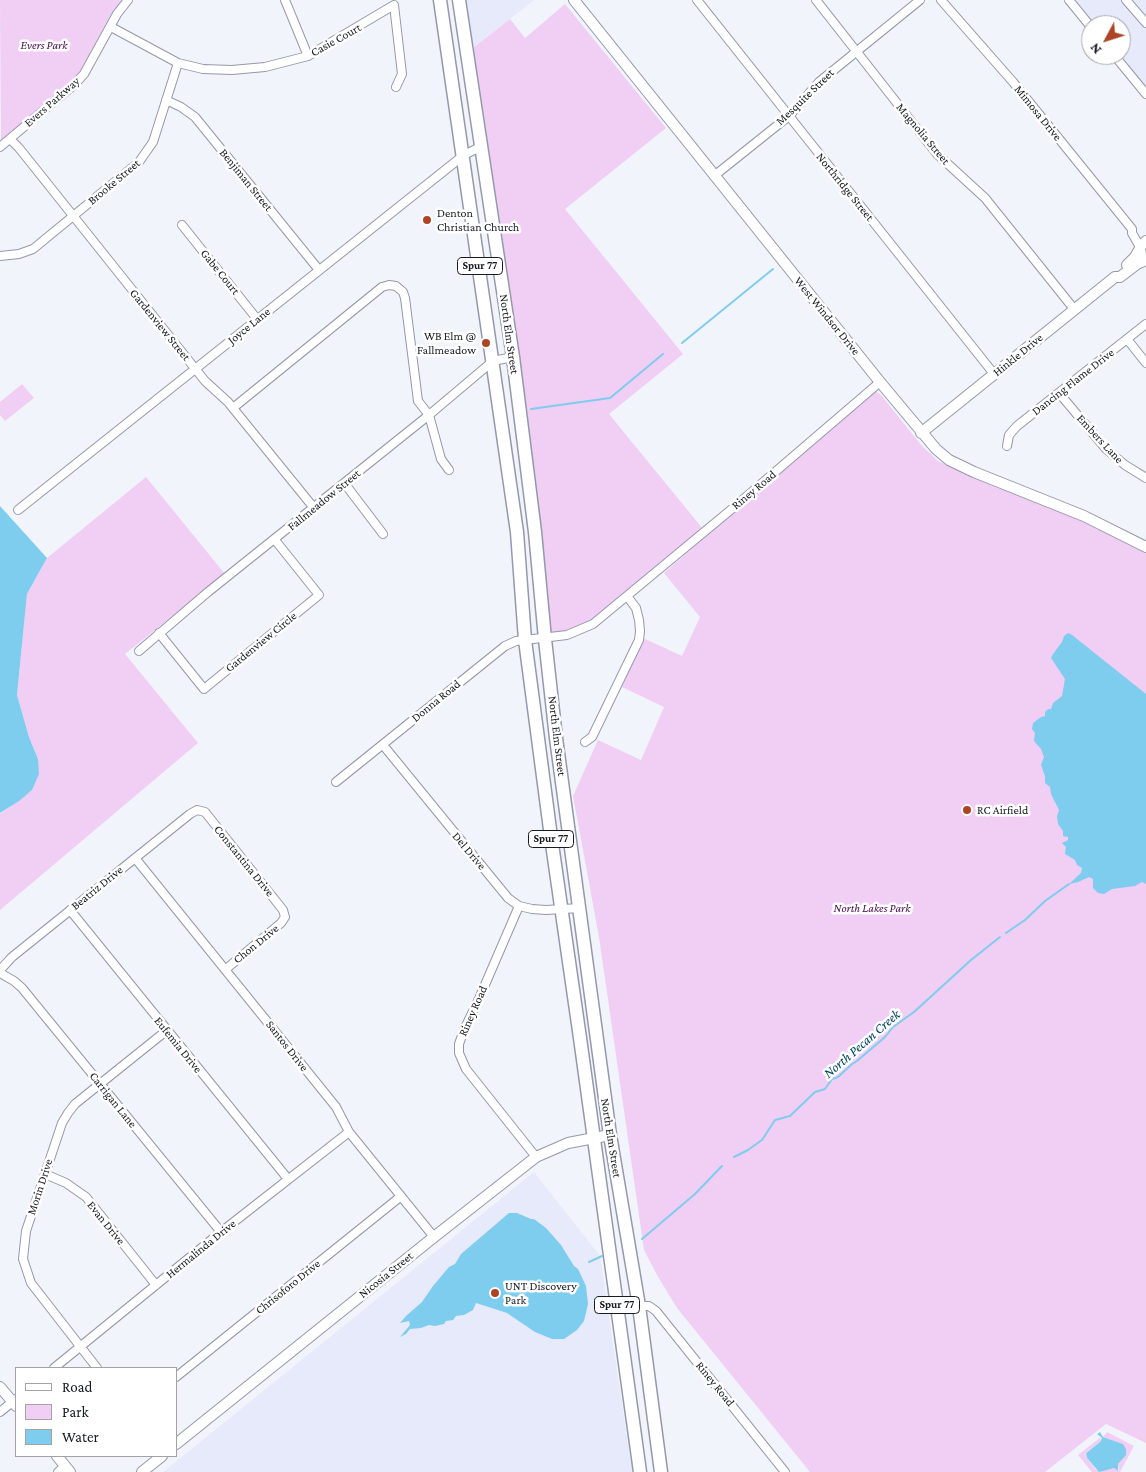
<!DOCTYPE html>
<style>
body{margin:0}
#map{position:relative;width:1146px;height:1472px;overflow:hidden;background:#f2f4fc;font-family:"Crimson Pro",serif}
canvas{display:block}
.legend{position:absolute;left:15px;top:1367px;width:162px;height:90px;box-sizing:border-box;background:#fff;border:1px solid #a3a3a6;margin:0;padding:6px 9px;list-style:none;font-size:15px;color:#181a21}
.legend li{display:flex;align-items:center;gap:10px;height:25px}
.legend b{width:25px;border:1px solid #a3a3a6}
.north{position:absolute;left:1081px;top:15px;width:50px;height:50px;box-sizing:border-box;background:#fff;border:1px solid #a3a3a6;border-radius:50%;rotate:230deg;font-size:14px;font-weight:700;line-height:20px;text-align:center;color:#181a21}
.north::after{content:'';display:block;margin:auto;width:18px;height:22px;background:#ad4525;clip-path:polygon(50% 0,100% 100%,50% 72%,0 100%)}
</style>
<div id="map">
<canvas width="1146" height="1472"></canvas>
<ul class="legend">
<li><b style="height:6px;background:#fff"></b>Road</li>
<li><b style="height:14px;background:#f1cef3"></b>Park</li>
<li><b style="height:14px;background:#7fcdee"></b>Water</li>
</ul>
<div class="north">N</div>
</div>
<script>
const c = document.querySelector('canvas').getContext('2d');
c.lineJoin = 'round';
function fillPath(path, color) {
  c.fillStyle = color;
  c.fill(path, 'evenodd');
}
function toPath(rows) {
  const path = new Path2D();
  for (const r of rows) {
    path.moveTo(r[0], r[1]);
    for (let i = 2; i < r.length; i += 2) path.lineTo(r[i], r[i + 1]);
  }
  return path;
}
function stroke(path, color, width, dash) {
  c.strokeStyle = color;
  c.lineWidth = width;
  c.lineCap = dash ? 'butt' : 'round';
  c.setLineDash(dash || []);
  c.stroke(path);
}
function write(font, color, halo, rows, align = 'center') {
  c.font = font + ' "Crimson Pro",serif';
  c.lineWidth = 5;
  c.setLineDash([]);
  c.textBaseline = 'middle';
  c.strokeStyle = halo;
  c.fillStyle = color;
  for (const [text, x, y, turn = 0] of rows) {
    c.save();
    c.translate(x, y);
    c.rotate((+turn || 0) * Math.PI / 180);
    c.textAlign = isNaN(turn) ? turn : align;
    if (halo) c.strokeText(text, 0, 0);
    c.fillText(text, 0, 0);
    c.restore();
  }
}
const built = toPath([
 [465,0,534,0,473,48],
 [1075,0,1146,0,1146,88,1119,55,1121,55,1121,25,1095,25],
 [534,1172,600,1256,632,1472,163,1472]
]);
const green = toPath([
 [0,0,122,0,111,14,78,75,1,141],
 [565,4,666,128,565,209,683,354,609,414,703,529,596,618,573,631,555,634,549,631,514,340,473,48,510,19,525,38],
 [22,384,34,398,5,421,0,415,0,402],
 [873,389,881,395,922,446,938,461,995,487,1043,503,1146,552,1146,1443,1106,1424,1045,1472,810,1472,677,1308,657,1275,644,1250,599,937,573,796,598,740,641,760,664,707,622,687,643,638,682,656,700,617,664,573],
 [146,477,225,574,125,654,198,743,0,910,0,814,32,790,38,759,29,737,17,695,27,594,47,558],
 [1107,1432,1134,1446,1120,1472,1092,1472,1078,1455,1101,1437,1100,1442,1085,1453,1087,1458,1096,1470,1114,1468,1118,1471,1119,1470,1118,1464,1121,1460,1123,1444,1103,1437]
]);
const water = toPath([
 [0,506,47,558,27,594,17,695,29,737,38,759,39,774,32,790,19,801,0,813],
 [1068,633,1072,635,1146,694,1146,884,1142,882,1135,886,1112,889,1104,894,1098,893,1093,888,1093,879,1089,877,1078,882,1069,884,1081,873,1082,868,1077,865,1075,860,1065,854,1066,847,1062,843,1068,840,1068,837,1063,836,1063,831,1058,824,1057,816,1059,810,1051,794,1050,787,1045,783,1045,776,1041,765,1044,757,1041,749,1034,741,1035,733,1032,729,1033,723,1041,717,1045,716,1045,712,1048,709,1051,709,1053,703,1062,696,1065,679,1051,658,1053,654,1062,642,1064,636],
 [509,1213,517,1213,531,1219,534,1219,546,1228,561,1245,574,1266,578,1269,586,1286,588,1304,584,1321,577,1330,564,1339,552,1339,535,1332,507,1313,476,1303,473,1310,464,1315,456,1316,453,1320,446,1321,444,1324,435,1326,429,1325,421,1328,410,1329,406,1334,400,1337,410,1325,409,1321,400,1323,406,1316,422,1302,433,1286,449,1267,455,1264,461,1254],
 [1100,1432,1103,1437,1123,1444,1126,1449,1126,1455,1118,1464,1118,1471,1114,1468,1099,1472,1087,1458,1086,1453,1100,1442,1102,1438,1097,1434]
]);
const stream = toPath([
 [682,343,773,269],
 [531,409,610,398,663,354],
 [1006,933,1025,920,1045,901,1069,884],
 [734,1157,748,1150,762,1140,775,1120,790,1116,815,1092,825,1089,832,1079,838,1077,852,1064,857,1061,885,1037,893,1027,914,1012,971,960,1000,937],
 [642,1239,695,1194,722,1166],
 [589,1262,602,1256]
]);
const minor = toPath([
 [285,0,308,56],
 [697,0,994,374],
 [816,0,937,154,985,198,1074,309],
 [941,0,1013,82,1132,229,1132,233,1140,247],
 [1069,0,1091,27],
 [1126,0,1146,23],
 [111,27,178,63,203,69,232,70,265,67,308,56,394,5,402,74,396,87],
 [1114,55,1146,94],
 [166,100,181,107,195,117,319,270],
 [10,139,19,148,205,381,228,402,314,508],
 [0,147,74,85,84,74,117,14,128,0],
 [714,176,789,116,819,82,920,0],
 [182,225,257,319],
 [0,256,19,254,33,249,139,162,153,142,178,63],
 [1127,339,1146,363],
 [1059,393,1106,449,1125,465,1146,478],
 [233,408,382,287,389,285,396,286,403,292,405,298,418,401,429,415,441,459,449,470],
 [1007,446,1009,435,1017,426,1146,324],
 [345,484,383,534],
 [18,510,464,155,482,146],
 [159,633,204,689,319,595,275,540],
 [139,651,208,592,429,415,493,361,513,357],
 [585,742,592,737,639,640,640,631,639,620,636,608,627,596],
 [383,745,508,898,519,906,532,909,546,910,580,908],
 [336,782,505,646,516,641,567,635,593,624,733,508,880,382],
 [135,858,336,1107,349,1132,434,1237],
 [519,906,478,1001,464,1030,459,1044,459,1053,466,1069,536,1157],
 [70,910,288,1179],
 [0,970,12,957,190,814,197,810,205,812,283,910,285,917,281,923,226,969],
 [0,973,14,981,22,988,221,1232],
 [45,1174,66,1183,86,1197,156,1285],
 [639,1306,649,1306,656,1311,785,1472],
 [54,1368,221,1232,349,1132],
 [97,1368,31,1283,23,1259,26,1231,62,1123,68,1113,75,1104,166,1031],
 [176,1377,400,1197],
 [0,1412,16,1399],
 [58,1472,65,1466]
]);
const tertiary = toPath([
 [574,0,880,382,936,449,949,460,974,472,1084,516,1146,547],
 [1141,256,1140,247,1146,241],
 [1127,265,1135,257,1139,250],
 [921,433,1115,277,1120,277,1137,264,1146,260],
 [0,1387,16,1406],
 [176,1444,434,1237,536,1157,568,1143,610,1135],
 [57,1456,70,1472],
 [142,1472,162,1456]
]);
const primary = toPath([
 [440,0,517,532,525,640,551,837,580,1038,640,1472],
 [459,0,513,357,535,532,545,639,556,738,610,1135,639,1306,661,1472]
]);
const markers = [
 [427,220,5,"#ad4525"],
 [486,343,5,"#ad4525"],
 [967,810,5,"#ad4525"],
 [495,1293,5,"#ad4525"]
];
const shields = [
 [480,266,45],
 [551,839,45],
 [617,1305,45]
];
const shieldNames = [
 ["Spur 77",480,266],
 ["Spur 77",551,839],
 ["Spur 77",617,1305]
];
const streetNames = [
 ["Casie Court",336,40,-29],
 ["Mesquite Street",805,97,-44],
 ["Evers Parkway",52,102,-41],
 ["Mimosa Drive",1038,113,51],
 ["Magnolia Street",923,134,50],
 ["Benjiman Street",246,180,51],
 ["Brooke Street",114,182,-40],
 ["Northridge Street",845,187,51],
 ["Gabe Court",220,272,51],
 ["West Windsor Drive",827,316,51],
 ["Gardenview Street",160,325,51],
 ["Joyce Lane",249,326,-39],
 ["North Elm Street",509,334,82],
 ["Hinkle Drive",1018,355,-39],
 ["Dancing Flame Drive",1073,382,-38],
 ["Embers Lane",1100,439,47],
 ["Riney Road",754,490,-40],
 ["Fallmeadow Street",324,500,-39],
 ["Gardenview Circle",261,642,-39],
 ["Donna Road",436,701,-39],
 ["North Elm Street",557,736,83],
 ["Del Drive",469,851,50],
 ["Constantina Drive",244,861,51],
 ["Beatriz Drive",97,888,-39],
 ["Chon Drive",256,944,-39],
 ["Riney Road",473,1011,-66],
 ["Eufemia Drive",178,1045,51],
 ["Santos Drive",287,1046,52],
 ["Carrigan Lane",113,1100,51],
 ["North Elm Street",611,1138,81],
 ["Morin Drive",40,1187,-72],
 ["Evan Drive",106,1223,51],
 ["Hermalinda Drive",201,1249,-39],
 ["Nicosia Street",386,1275,-39],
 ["Chrisoforo Drive",288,1287,-39],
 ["Riney Road",715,1384,51]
];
const parkNames = [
 ["Evers Park",44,45],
 ["North Lakes Park",872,908]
];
const poiNames = [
 ["Denton",437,213],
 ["Christian Church",437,227],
 ["WB Elm @",476,336,"right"],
 ["Fallmeadow",476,350,"right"],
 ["RC Airfield",977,810],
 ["UNT Discovery",505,1286],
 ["Park",505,1300]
];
const waterNames = [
 ["North Pecan Creek",862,1044,-41]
];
fillPath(built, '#e6eafa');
fillPath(green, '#f1cef3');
fillPath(water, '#7fcdee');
stroke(stream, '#7fcdee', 2);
stroke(minor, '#9498ab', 10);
stroke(tertiary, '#9498ab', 12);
stroke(primary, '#9498ab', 15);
stroke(minor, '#fff', 8);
stroke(tertiary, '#fff', 10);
stroke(primary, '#fff', 12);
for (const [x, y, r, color] of markers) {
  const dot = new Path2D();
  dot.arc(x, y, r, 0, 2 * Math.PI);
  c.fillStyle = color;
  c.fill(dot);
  stroke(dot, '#fff', 2);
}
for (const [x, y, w] of shields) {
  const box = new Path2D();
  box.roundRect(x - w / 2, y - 8.5, w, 17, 4);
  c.fillStyle = '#fff';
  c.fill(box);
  stroke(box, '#181a21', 1);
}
write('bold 11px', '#181a21', null, shieldNames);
write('12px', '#181a21', '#fff', streetNames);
write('italic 12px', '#45084a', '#fff', parkNames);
write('12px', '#181a21', '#fff', poiNames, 'left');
write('italic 14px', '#00475e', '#fff', waterNames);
</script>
